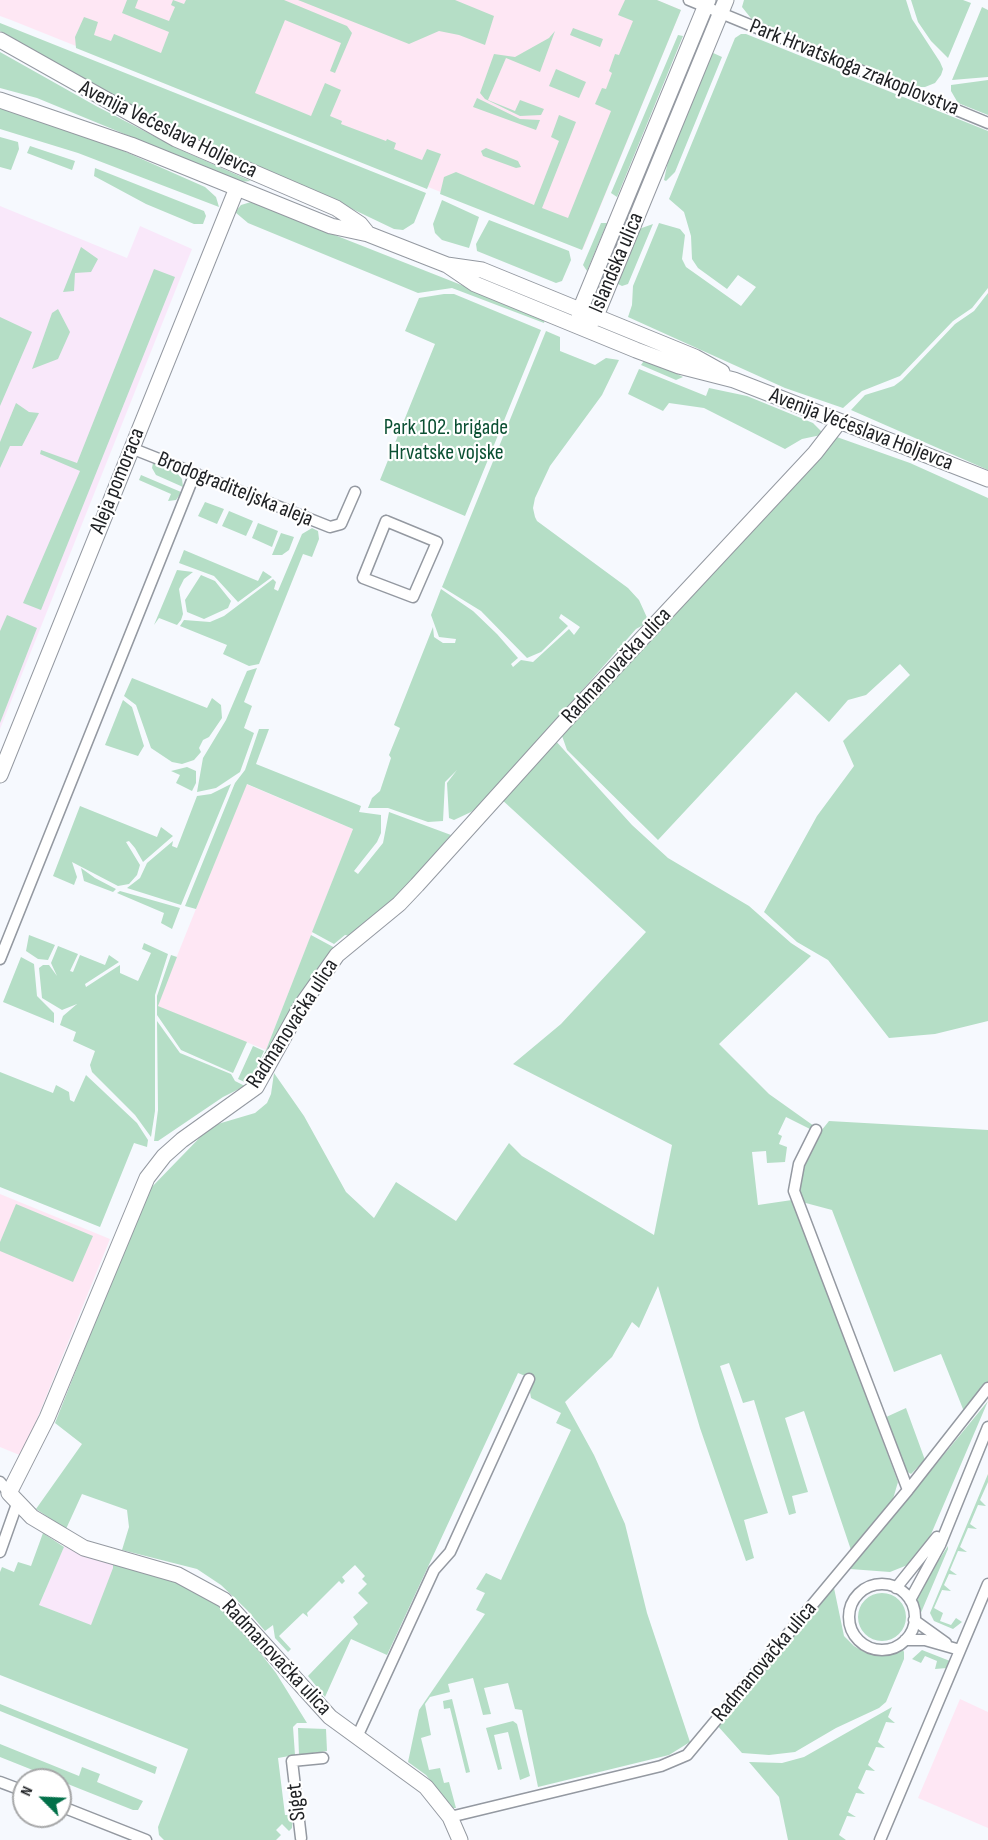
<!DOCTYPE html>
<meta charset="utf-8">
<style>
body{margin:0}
#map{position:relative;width:988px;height:1840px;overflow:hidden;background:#f6f9fe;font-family:"Sofia Sans Condensed",sans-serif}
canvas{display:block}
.north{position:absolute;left:12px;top:1768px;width:60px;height:60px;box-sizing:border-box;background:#fff;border:2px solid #a6a7a8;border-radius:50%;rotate:294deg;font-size:16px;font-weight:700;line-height:24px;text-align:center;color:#202225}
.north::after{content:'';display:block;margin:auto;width:21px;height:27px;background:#027049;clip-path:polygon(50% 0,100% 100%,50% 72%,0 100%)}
</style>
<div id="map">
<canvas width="988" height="1840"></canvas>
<div class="north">N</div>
</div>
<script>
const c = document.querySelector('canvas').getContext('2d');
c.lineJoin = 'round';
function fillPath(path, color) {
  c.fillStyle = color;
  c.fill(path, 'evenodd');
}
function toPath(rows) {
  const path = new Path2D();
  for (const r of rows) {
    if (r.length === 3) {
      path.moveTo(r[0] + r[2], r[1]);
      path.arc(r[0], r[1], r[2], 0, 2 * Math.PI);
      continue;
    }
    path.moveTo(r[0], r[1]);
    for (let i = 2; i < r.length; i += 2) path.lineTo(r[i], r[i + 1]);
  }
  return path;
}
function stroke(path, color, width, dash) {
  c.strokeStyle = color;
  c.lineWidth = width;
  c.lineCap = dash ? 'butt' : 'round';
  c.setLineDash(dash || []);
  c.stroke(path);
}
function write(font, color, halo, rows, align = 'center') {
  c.font = font + ' "Sofia Sans Condensed",sans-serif';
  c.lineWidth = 4.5;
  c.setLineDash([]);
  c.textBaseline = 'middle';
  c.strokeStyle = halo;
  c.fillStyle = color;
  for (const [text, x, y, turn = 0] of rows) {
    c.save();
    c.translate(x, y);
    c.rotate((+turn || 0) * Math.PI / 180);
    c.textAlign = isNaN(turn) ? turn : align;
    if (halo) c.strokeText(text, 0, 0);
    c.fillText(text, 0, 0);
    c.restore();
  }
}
const commercial = toPath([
 [0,206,127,258,140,226,192,249,0,729],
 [65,1544,113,1564,114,1567,91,1626,39,1605]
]);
const education = toPath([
 [0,0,657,0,681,10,583,249,11,20,0,16],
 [246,784,353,829,266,1050,157,1006],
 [0,1194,110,1239,22,1456,0,1447],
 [960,1699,988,1712,988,1828,918,1798]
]);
const green = toPath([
 [127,0,138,0,135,8,169,21,175,7,171,5,173,0,184,4,186,0,284,0,347,26,352,33,335,73,330,71,341,43,285,20,255,93,311,116,325,83,341,90,330,116,342,121,341,124,386,141,387,139,396,143,394,149,422,160,427,149,441,154,427,189,76,48,75,37,84,17,98,22,94,35,111,41,114,34,161,53,169,32,122,13],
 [298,0,455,0,494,16,485,45,459,35,439,31,409,44],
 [625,0,657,0,681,10,582,250,440,194,444,177,456,172,534,205,559,141,551,137,559,115,576,122,542,208,568,218,611,111,595,104,602,88,606,89,612,73,609,71,615,54,619,55,633,21,618,15],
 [744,0,906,0,912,19,940,62,943,69,941,75,935,83,925,87,918,87,754,22,742,7],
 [911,0,963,0,971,3,948,58,931,41,918,22],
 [982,7,988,10,988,77,952,80],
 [0,23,426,193,414,223,403,230,394,229,323,195,189,139,0,31],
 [573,28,603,39,600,47,570,35],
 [555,31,540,72,506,58,488,100,515,111,520,100,544,109,541,115,520,116,485,99,480,93,494,54,515,57,549,38],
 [741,34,746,34,988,131,988,288,972,308,953,321,900,376,862,391,843,408,785,388,628,317,632,305,633,286,659,223,680,229,685,235,682,259,686,267,741,306,756,287,738,275,727,289,698,268,692,259,691,236,684,212,669,199,735,38],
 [678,35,683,36,617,197,611,193],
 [697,45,700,46,605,279,602,278],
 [0,52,96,106,181,150,251,181,241,182,37,98,0,88],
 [711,52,722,57,675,172,666,181,664,180,668,161],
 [556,69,586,82,579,98,549,86],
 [988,80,988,115,958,103,951,91,951,85],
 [477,98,520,119,540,120,536,130,473,107],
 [0,108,110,145,205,187,216,197,219,207,78,153,0,129],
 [0,137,18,142,19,149,11,170,0,167],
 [30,146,75,161,72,170,27,153],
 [486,148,518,161,521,167,516,168,483,156,481,151],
 [95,168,204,211,206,216,203,224,194,224,146,204,94,176],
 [442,200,479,217,469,248,442,240,435,233,433,224],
 [251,202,545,318,544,323,452,288,418,293,248,223,235,212,241,205],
 [489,220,569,251,571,260,562,281,556,283,477,251,476,244],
 [601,223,607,223,587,271,583,265],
 [653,224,628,284,622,286,616,283,639,229],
 [81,247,98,259,91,272,75,273,74,291,63,292],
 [154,269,175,277,41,610,23,603,80,471,40,454,41,450,77,463],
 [988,293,988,470,851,410,865,395,894,386,902,380,955,324,974,311],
 [444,294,454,294,541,330,465,516,380,480,435,344,405,331,419,298],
 [58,309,70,332,58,359,32,369,52,313],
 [0,317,32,332,0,406],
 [546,331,560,337,560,351,595,365,606,358,619,360,602,395,550,466,535,498,533,508,535,517,537,521,628,588,639,600,649,622,636,629,485,801,471,812,454,820,449,818,447,783,457,770,445,782,443,821,428,822,388,808,368,808,372,798,380,791,391,758,389,755,400,728,394,725,433,627,434,637,443,643,455,643,456,639,439,637,431,615,441,589,473,611,497,634,518,658,511,664,513,667,521,660,533,662,569,629,574,635,580,627,561,614,559,618,568,626,541,652,527,658,481,611,442,587],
 [646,358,657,363,683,377,676,380,641,365],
 [639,369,706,396,709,388,747,396,813,423,822,432,821,435,802,439,785,449,704,408,669,403,663,411,628,394],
 [16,403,29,412,39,413,22,446,10,446,0,468,0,442],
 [834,436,910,463,988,498,988,1021,935,1034,889,1038,828,960,797,942,764,912,817,816,854,766,843,741,910,675,900,664,866,695,848,700,829,722,796,692,658,840,567,750,561,733],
 [153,463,177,473,182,479,183,487,156,475,152,468],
 [141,475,181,492,181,493,176,500,168,501,171,494,139,480],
 [205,502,224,509,217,524,198,516],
 [229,511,253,521,246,536,222,526],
 [258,523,278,531,272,547,252,538],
 [312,528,318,531,319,539,312,557,303,554,259,664,249,666,223,654,227,645,180,626,184,620,210,622,224,616,273,579,276,582,274,589,278,591,302,534],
 [281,533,294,537,289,550,282,555,272,555],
 [184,550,258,581,263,571,272,577,238,602,214,576,179,563],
 [177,570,193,572,184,579,179,589,183,614,181,620,177,625,159,618,154,625],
 [201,575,215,581,231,601,228,608,204,619,187,612,185,600],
 [7,615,37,628,0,723,0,631],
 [257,668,244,702,252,706,244,728,254,733,240,772,216,788,197,792,203,758,226,720,247,671],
 [132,678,207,708,212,698,221,705,222,718,209,737,203,740,199,748,201,752,194,760,182,764,172,762,151,748,136,705,124,696],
 [123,700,132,707,144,746,138,756,105,745],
 [259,729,269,729,256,764,361,806,359,812,381,815,381,833,377,842,354,871,358,874,383,843,389,812,451,835,391,903,350,936,345,935,334,944,312,932,353,829,247,784,196,909,185,906,235,783,245,770],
 [554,739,632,825,668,858,749,906,791,943,811,956,719,1044,769,1094,814,1126,812,1130,786,1117,778,1134,782,1136,779,1144,787,1147,785,1162,767,1163,766,1151,752,1152,758,1205,792,1200,796,1209,898,1482,893,1499,851,1550,804,1411,785,1418,808,1492,792,1496,796,1513,789,1515,754,1400,743,1403,729,1363,720,1366,768,1513,744,1520,754,1558,746,1561,700,1428,658,1286,639,1328,632,1322,612,1357,565,1402,594,1455,625,1524,647,1613,690,1742,669,1755,538,1787,522,1710,515,1709,508,1683,484,1688,491,1714,483,1715,473,1678,448,1684,450,1692,430,1697,425,1704,431,1735,421,1738,429,1770,440,1768,444,1783,449,1782,456,1808,453,1808,426,1775,408,1762,419,1710,485,1614,476,1610,485,1593,476,1589,486,1573,501,1580,571,1430,556,1423,561,1413,531,1398,530,1392,535,1380,518,1373,387,1655,351,1639,325,1697,308,1676,358,1624,353,1617,368,1603,358,1593,367,1584,362,1579,365,1576,355,1565,342,1577,345,1581,342,1584,339,1581,307,1613,308,1617,303,1613,279,1636,291,1649,288,1652,275,1638,273,1625,265,1631,247,1610,221,1585,197,1569,122,1550,129,1527,127,1510,82,1494,66,1529,36,1509,82,1444,55,1423,147,1192,211,1126,255,1113,267,1103,271,1094,274,1073,304,1116,346,1192,374,1218,396,1182,456,1221,509,1143,522,1156,654,1235,672,1145,513,1064,561,1024,646,932,500,798],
 [187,767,196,771,196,783,192,791,176,783,180,775,171,771],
 [231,784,181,905,127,888,140,878,147,863,173,841,172,846,177,848,197,796,211,794],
 [80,806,157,837,161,827,173,836,143,862,135,848,129,841,126,842,140,865,137,875,129,884,118,886,72,862,77,877,74,885,53,876],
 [81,868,95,878,116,889,113,892,84,881],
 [120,891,180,908,172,929,161,923,164,913,117,893],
 [29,935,55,945,48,960,38,959,26,951],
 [311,935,337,949,251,1085,238,1079,253,1046,264,1051,250,1082,266,1050],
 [144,943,168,954,155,995,155,1111,151,1137,135,1115,92,1072,90,1065,95,1051,73,1041,76,1032,60,1025,63,1016,77,1004,62,1010,42,998,39,968,43,965,49,965,57,976,51,963,58,946,78,954,70,971,73,972,80,955,105,965,109,955,119,962,85,984,86,987,120,965,120,973,138,981,151,953,142,949],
 [171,955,177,957,158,1006,247,1042,233,1073,181,1050,157,1015,157,996],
 [21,957,34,964,37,996,54,1013,54,1023,3,1002],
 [157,1021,180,1053,231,1074,235,1081,245,1086,223,1097,158,1141,154,1141,158,1110],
 [0,1072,53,1093,56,1085,69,1092,70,1100,74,1102,86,1075,137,1123,148,1140,147,1147,134,1143,100,1227,0,1187],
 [829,1121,988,1130,988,1383,965,1414,941,1354,894,1372,832,1210,802,1202,798,1185,804,1163,821,1131],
 [16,1204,93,1236,73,1282,0,1251,0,1242],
 [988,1401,920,1560,890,1572,850,1569],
 [906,1408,925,1460,911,1474,904,1470,884,1418],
 [988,1474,988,1482,980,1500,986,1506,978,1505,970,1524,977,1529,968,1528,960,1547,967,1552,958,1551,950,1570,957,1575,949,1574,944,1585,951,1591,942,1590,934,1608,943,1613,940,1621,951,1625,956,1618,962,1622,953,1629,934,1621,930,1613],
 [43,1533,64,1547,39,1605,91,1625,113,1568,113,1564,178,1581,213,1599,240,1627,276,1673,307,1723,297,1723,293,1727,295,1755,278,1758,285,1815,293,1815,292,1828,289,1831,282,1824,276,1830,281,1835,276,1840,164,1840,159,1835,158,1827,188,1749,0,1675,0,1572,2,1567,14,1572,18,1562,31,1566],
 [948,1546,948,1549,920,1615,917,1602,918,1592],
 [834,1588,844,1636,854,1646,866,1653,880,1654,902,1648,904,1652,904,1659,886,1702,879,1708,836,1728,795,1752,769,1755,742,1753,716,1724,727,1718,774,1653],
 [882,1617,24],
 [922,1650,950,1661,947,1668,935,1669,937,1661,925,1656,921,1663,912,1659],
 [452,1699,470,1772,466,1773,450,1708,444,1709,443,1701],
 [0,1704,157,1767,155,1774,0,1711],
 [892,1707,888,1717,895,1723,886,1722,878,1742,885,1748,876,1747,868,1765,875,1771,866,1770,858,1788,865,1794,856,1793,848,1812,856,1817,847,1816,839,1835,846,1840,788,1840,779,1797,749,1762,782,1763,804,1757],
 [513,1721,517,1724,530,1776,520,1780,508,1732,494,1735,502,1769,498,1770,486,1728],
 [298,1728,326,1729,327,1751,299,1755],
 [0,1744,79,1776,82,1767,100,1774,97,1782,143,1801,138,1810,133,1810,0,1757]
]);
const street = toPath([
 [689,0,988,123],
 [131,448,330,527,341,524,355,492],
 [386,521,437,542,413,597,363,578,386,521],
 [0,959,195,473],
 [816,1130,799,1164,794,1191,908,1490],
 [0,1482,9,1493],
 [0,1552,17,1504],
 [882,1617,33],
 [896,1588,937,1537],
 [910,1600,940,1545,988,1427],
 [914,1620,946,1643],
 [905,1640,925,1640,960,1650],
 [357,1737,434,1570,450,1552,529,1379],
 [0,1782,24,1791],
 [60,1806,146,1840],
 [450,1817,661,1766,687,1755,908,1490,988,1388],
 [301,1838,292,1761,323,1758],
 [880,1840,988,1584]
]);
const secondary = toPath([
 [0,40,176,139,336,208,360,224,368,234],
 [0,100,131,145,331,226,368,234,447,265,475,284,636,350,679,366,734,380,988,479],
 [447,265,482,270,695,357,722,372],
 [582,327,589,325,596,316,726,0],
 [582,327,579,320,580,310,708,0],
 [0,775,237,188],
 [460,1840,450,1817,426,1787,330,1717,224,1600,178,1575,84,1548,32,1517,9,1493,47,1418,147,1178,164,1156,182,1140,256,1087,301,1006,337,955,399,904,417,885,566,720,815,453,839,422]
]);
const streetNames = [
 ["Park Hrvatskoga zrakoplovstva",854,68,22],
 ["Avenija Većeslava Holjevca",168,130,26],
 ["Islandska ulica",617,263,-67],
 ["Avenija Većeslava Holjevca",861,430,21],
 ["Aleja pomoraca",118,481,-68],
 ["Brodograditeljska aleja",235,490,22],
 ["Radmanovačka ulica",617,666,-47],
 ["Radmanovačka ulica",293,1024,-57],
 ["Radmanovačka ulica",276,1658,47],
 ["Radmanovačka ulica",765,1662,-50],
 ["Siget",297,1802,-97]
];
const parkNames = [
 ["Park 102. brigade",446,428],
 ["Hrvatske vojske",446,453]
];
fillPath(commercial, '#f9e8fa');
fillPath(education, '#fee7f4');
fillPath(green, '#b5dec6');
stroke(street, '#9499a1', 13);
stroke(secondary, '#9499a1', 17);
stroke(street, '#fff', 10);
stroke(secondary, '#fff', 15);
write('22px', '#202225', '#fff', streetNames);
write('22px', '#0b5033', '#fff', parkNames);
</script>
